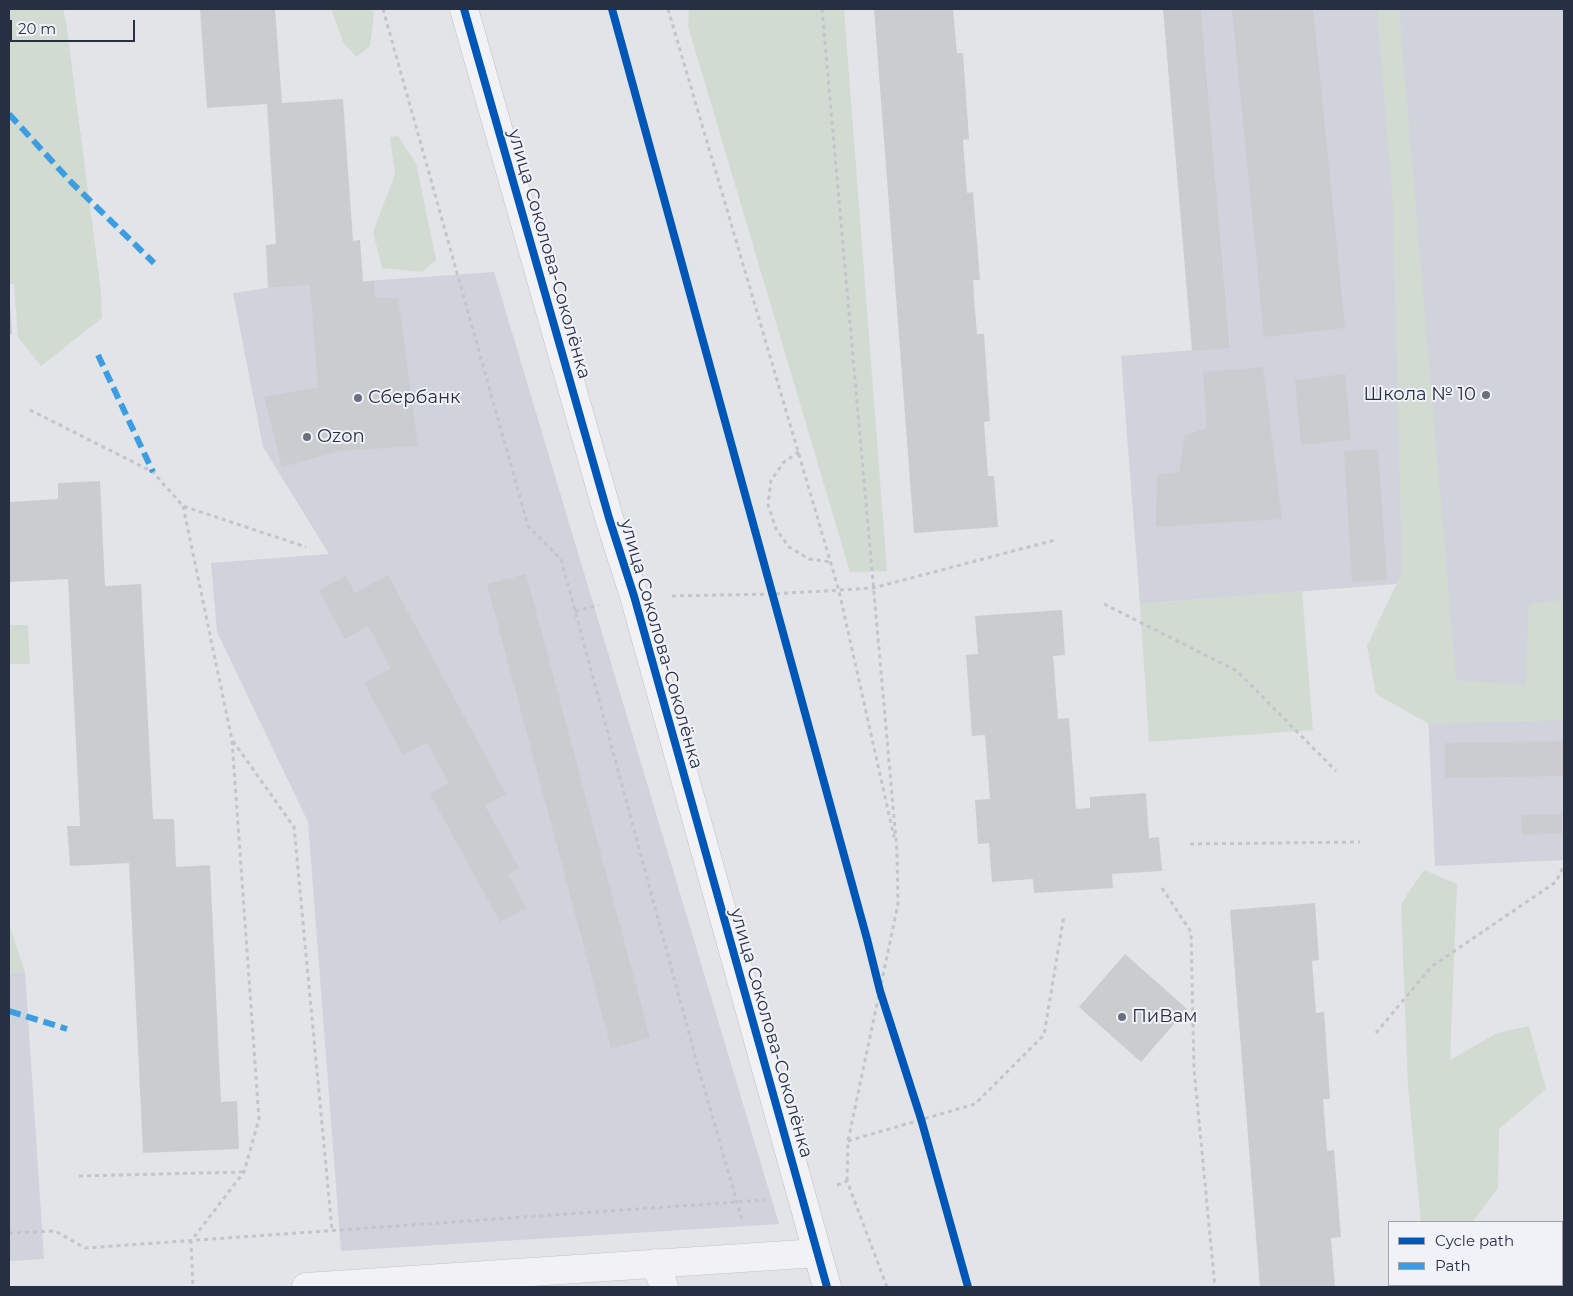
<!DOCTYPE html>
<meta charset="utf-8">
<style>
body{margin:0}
#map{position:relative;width:1573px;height:1296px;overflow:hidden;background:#e2e4e8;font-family:Montserrat,sans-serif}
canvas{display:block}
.frame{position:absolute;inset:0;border:10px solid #273043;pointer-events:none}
.legend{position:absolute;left:1388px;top:1221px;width:175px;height:65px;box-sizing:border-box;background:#f0f2f7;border:1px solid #a0a4af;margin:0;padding:6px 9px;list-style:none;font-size:15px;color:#273043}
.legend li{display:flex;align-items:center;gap:10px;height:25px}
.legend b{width:25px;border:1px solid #a0a4af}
.scale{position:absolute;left:10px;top:20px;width:125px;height:22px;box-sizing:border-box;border:2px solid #273043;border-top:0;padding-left:6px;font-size:15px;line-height:18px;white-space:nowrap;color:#273043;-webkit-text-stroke:4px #f0f2f7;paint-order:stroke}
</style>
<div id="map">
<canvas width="1573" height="1296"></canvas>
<div class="frame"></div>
<ul class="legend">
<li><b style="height:6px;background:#0057b8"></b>Cycle path</li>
<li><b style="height:6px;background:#3d9de3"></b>Path</li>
</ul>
<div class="scale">20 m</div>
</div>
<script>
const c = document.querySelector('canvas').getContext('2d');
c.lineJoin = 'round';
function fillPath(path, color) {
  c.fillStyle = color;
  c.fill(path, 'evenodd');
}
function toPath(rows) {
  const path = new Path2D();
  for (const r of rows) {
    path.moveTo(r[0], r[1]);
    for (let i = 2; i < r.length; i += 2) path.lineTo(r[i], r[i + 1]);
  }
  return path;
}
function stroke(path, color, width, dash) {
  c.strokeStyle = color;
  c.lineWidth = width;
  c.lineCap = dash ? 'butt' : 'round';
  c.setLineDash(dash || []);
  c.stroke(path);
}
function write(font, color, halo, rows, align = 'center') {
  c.font = font + ' Montserrat,sans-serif';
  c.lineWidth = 4;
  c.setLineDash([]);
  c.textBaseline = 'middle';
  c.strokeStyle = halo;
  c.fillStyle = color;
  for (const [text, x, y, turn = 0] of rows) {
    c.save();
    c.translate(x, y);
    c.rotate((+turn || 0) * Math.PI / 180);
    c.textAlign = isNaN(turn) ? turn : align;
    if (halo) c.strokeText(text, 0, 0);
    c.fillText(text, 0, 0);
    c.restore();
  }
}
const built = toPath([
 [1201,9,1564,9,1564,860,1435,866,1422,582,1140,604,1121,356,1230,347],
 [494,272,573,536,779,1224,341,1251,308,822,217,632,211,563,329,554,263,447,233,293,268,288],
 [25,972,44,1259,9,1261,9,973]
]);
const green = toPath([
 [9,9,63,9,66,22,101,291,102,318,41,366,18,337,14,284,9,284],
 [331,9,373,9,374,13,370,46,356,57,343,42],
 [689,9,844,9,887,571,850,572,688,26],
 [1377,9,1399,9,1456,680,1525,685,1529,604,1564,600,1564,720,1429,724,1376,694,1367,646,1402,572,1393,208],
 [398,136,416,163,436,260,422,272,382,268,373,232,395,174,390,137],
 [1302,591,1313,730,1149,742,1140,604],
 [9,625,28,625,30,664,9,664],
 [1424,870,1457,884,1450,1060,1497,1033,1529,1026,1546,1089,1499,1129,1498,1188,1474,1220,1474,1222,1421,1222,1408,1087,1401,904],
 [9,924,25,972,9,973]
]);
const building = toPath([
 [200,9,275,9,282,103,343,99,353,241,360,240,363,282,374,281,375,298,398,298,418,446,340,451,282,467,264,397,318,387,310,285,268,288,266,245,276,244,267,104,207,108],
 [874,9,953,9,957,53,963,53,969,139,963,140,965,167,967,193,973,192,980,280,973,280,975,310,977,334,984,334,990,421,984,422,988,476,994,476,998,527,914,533],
 [1163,9,1201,9,1230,348,1192,351],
 [1232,9,1313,9,1345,328,1264,337],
 [9,303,10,303,12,334,9,335],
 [1263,367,1282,519,1156,527,1157,475,1179,472,1185,435,1207,428,1203,372],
 [1345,374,1351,440,1301,445,1295,380],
 [1378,449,1387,580,1352,582,1344,451],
 [100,481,105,586,141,584,153,819,174,819,176,867,210,865,221,1102,237,1101,239,1149,143,1153,129,863,70,866,67,826,80,826,68,579,9,582,9,502,58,499,58,483],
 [526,574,650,1038,611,1048,487,584],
 [388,575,506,794,485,806,519,868,508,874,526,908,500,922,430,794,449,783,427,743,403,755,364,683,391,669,368,626,345,639,319,590,346,576,355,593],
 [1062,610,1065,655,1053,656,1054,667,1058,719,1069,718,1076,809,1090,808,1090,797,1146,793,1149,838,1159,837,1162,871,1112,874,1113,888,1034,893,1033,879,992,882,989,843,978,844,975,800,990,799,985,735,972,736,966,655,978,654,975,616],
 [1564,741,1564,776,1445,778,1445,743],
 [1562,814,1562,833,1522,835,1521,815],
 [1315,903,1319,960,1312,961,1316,1013,1324,1012,1330,1099,1323,1099,1327,1151,1334,1150,1341,1237,1331,1238,1335,1287,1260,1287,1230,910],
 [1125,954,1187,1009,1141,1062,1079,1007]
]);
const path = toPath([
 [383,9,528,526,561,559,697,1063,743,1223],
 [668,9,839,591,894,837],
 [822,9,897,851,898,904,848,1141,847,1181],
 [30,410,153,472,183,506,306,547],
 [799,452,784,462,771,480,768,505,776,529,789,547,809,559,831,562],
 [183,506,232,740,259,1119,244,1172,191,1241,193,1287],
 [672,596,772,594,873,588,1055,540],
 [1104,604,1237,671,1336,771],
 [575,611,599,605],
 [233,741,294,827,332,1230],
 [1190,844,1360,842],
 [1162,888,1191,932,1194,1069,1215,1287],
 [1376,1033,1431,967,1556,882,1564,865],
 [848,1141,975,1104,1044,1035,1064,915],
 [79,1176,243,1172],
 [837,1185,847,1181,887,1287],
 [9,1233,55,1231,85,1248,765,1200]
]);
const minor = toPath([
 [464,9,609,518,634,596,827,1287],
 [656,1263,664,1287],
 [306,1287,817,1253]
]);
const quiet = toPath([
 [9,114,72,183,154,263],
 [98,355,153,472],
 [9,1011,67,1029]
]);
const cycleway = toPath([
 [464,9,609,518,634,596,827,1287],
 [612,9,867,939,880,991,921,1119,968,1287]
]);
const markers = [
 [1486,395,5,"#686f7d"],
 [358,398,5,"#686f7d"],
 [307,437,5,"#686f7d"],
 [1122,1017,5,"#686f7d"]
];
const streetNames = [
 ["улица Соколова-Соколёнка",549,254,74],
 ["улица Соколова-Соколёнка",661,644,74],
 ["улица Соколова-Соколёнка",771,1033,74]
];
const poiNames = [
 ["Школа № 10",1476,395,"right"],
 ["Сбербанк",368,398],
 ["Ozon",317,437],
 ["ПиВам",1132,1017]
];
fillPath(built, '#d0d3db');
fillPath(green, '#d2dbd2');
fillPath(building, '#cbccd0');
stroke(minor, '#c0c2c6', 29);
stroke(path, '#c4c5cb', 3, [4, 4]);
stroke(minor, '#f2f2f4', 28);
stroke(quiet, '#3d9de3', 6, [12, 6]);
stroke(cycleway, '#0057b8', 8);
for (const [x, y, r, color] of markers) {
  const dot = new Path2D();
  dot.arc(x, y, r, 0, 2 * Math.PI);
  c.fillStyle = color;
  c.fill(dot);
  stroke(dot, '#f0f2f7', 2);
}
write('18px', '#273043', '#f0f2f7', streetNames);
write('18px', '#273043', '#f0f2f7', poiNames, 'left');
</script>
